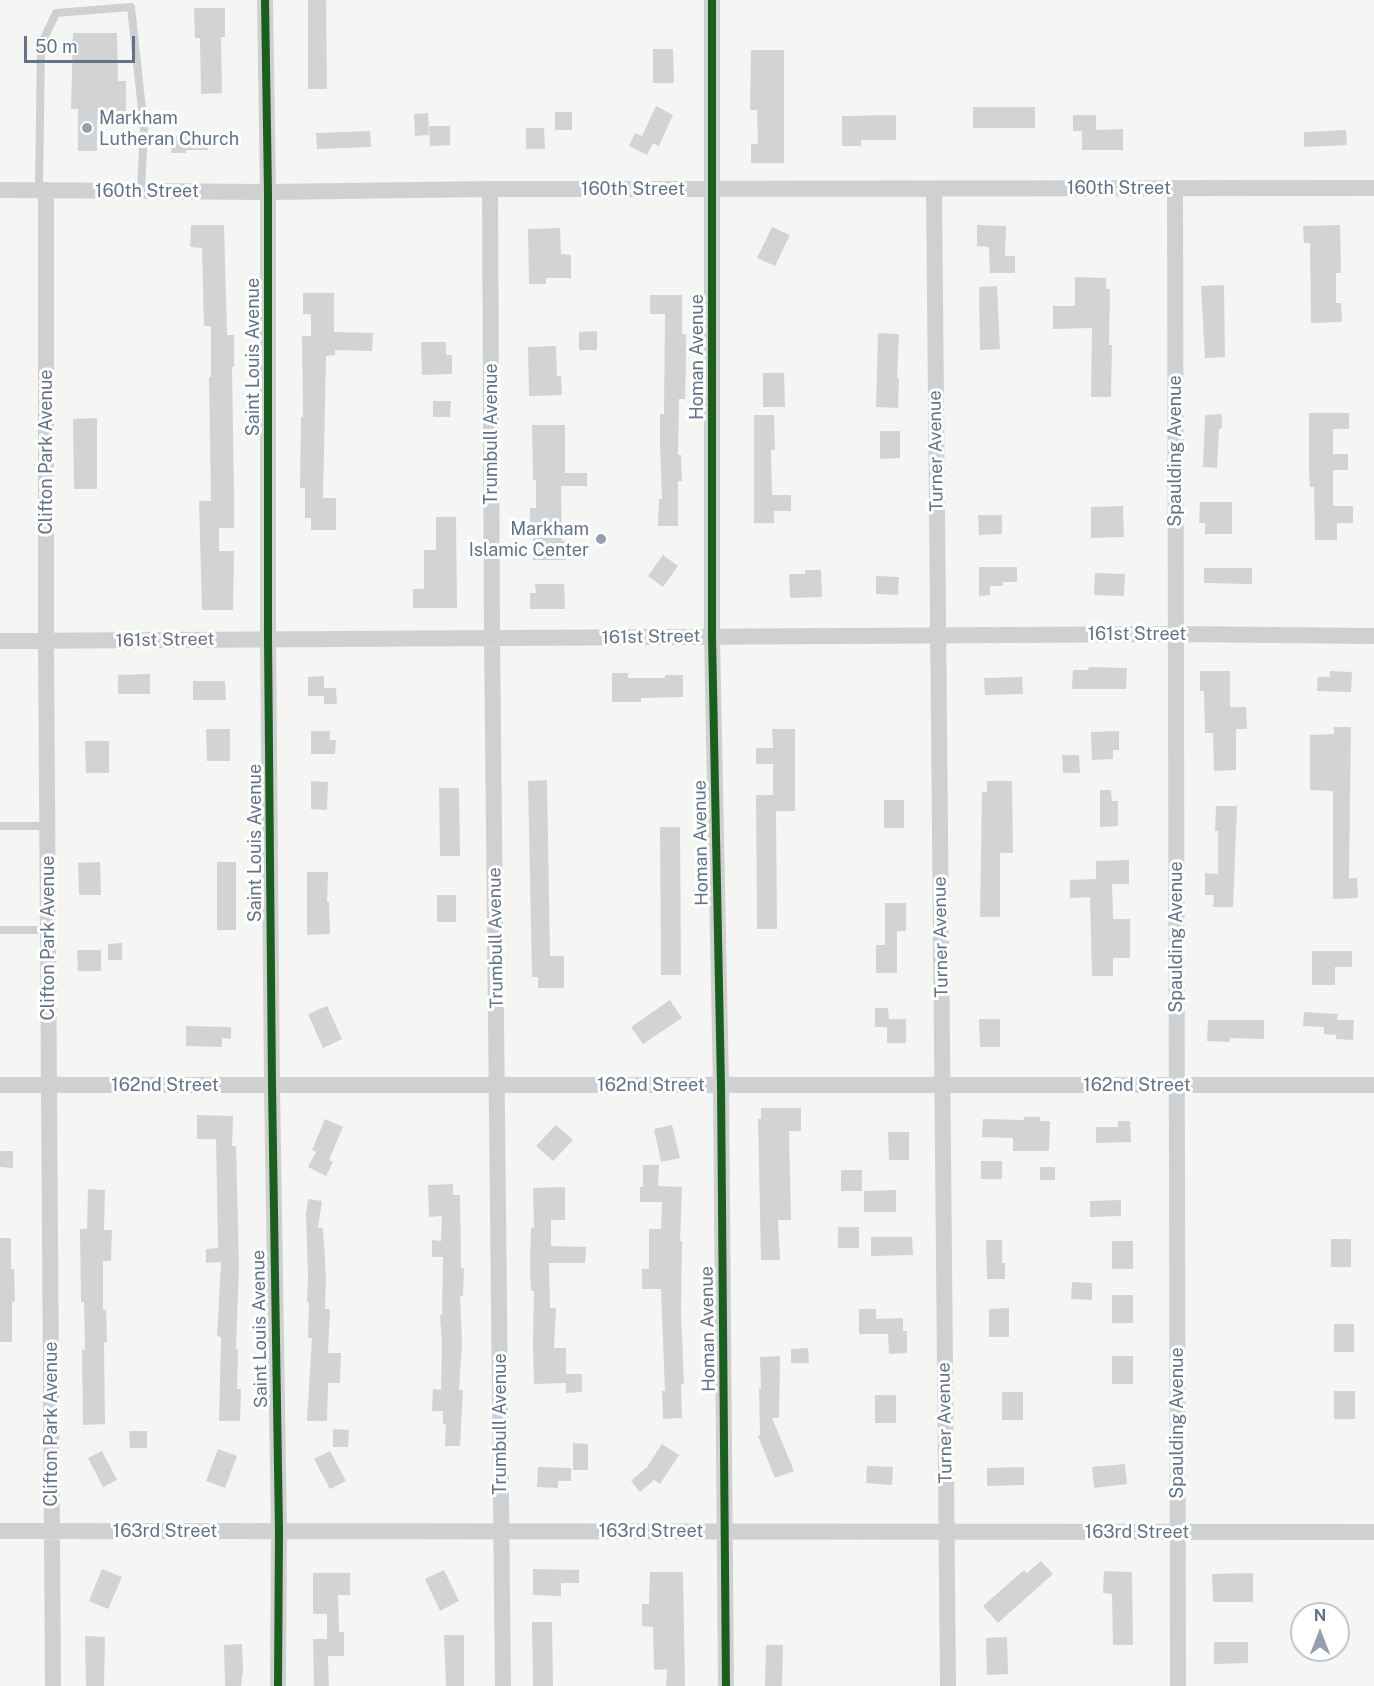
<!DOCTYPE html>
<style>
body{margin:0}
#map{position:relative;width:1374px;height:1686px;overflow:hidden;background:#f5f6f4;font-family:"Public Sans",sans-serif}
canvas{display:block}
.north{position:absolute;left:1290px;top:1602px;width:60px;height:60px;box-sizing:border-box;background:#fff;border:2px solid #c1c7cf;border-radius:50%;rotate:0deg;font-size:16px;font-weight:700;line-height:24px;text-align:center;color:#637387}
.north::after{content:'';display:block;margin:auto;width:21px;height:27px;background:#96a1ad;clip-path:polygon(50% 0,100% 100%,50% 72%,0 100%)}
.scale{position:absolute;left:24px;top:36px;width:111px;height:27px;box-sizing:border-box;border:3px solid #637387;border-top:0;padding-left:8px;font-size:18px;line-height:21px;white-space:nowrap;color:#637387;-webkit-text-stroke:4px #fff;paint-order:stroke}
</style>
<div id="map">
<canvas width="1374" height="1686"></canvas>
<div class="north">N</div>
<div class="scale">50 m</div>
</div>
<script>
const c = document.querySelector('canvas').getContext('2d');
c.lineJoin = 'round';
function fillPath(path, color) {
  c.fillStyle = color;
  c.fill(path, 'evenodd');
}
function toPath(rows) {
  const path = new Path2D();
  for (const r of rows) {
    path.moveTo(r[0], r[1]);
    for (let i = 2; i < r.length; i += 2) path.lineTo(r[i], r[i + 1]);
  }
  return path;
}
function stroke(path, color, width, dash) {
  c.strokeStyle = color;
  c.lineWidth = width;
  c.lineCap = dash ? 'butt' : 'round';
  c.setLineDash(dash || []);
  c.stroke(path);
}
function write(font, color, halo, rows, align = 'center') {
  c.font = font + ' "Public Sans",sans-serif';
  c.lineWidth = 6;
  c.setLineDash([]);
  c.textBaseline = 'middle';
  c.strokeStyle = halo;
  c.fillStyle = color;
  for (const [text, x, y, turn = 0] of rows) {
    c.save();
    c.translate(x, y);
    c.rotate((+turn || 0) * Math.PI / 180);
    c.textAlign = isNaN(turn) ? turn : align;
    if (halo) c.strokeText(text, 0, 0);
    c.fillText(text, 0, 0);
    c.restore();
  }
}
const building = toPath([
 [308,0,326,0,327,89,308,89],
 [194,8,225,8,225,37,221,37,222,93,201,94,200,38,195,38],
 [73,33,117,33,118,81,126,81,126,120,97,120,97,151,78,151,78,109,71,109],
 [653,49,673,49,674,83,653,83],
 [751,50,784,50,784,163,751,163,751,144,758,144,757,110,750,110],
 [656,106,673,115,659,146,653,143,647,155,629,146,635,133,642,136],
 [973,107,1035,107,1035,128,973,128],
 [555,112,572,112,572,130,555,130],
 [428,113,429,135,415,136,414,114],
 [896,115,896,140,861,140,861,146,842,146,842,116],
 [1073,115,1096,115,1096,130,1123,129,1123,150,1082,150,1082,131,1073,131],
 [429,126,450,126,450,145,430,146],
 [526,128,544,128,545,149,526,149],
 [184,129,198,130,197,135,208,135,208,150,186,150,186,153,171,153,172,136,184,136],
 [1346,130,1347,145,1304,147,1304,132],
 [370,131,371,147,317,149,316,133],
 [191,225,224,225,227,335,234,335,234,367,232,367,234,492,234,528,219,528,219,551,234,551,233,610,202,610,199,501,211,501,209,377,211,377,211,326,204,326,202,248,190,247],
 [977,225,1006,226,1005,256,1015,256,1015,273,990,273,989,247,977,246],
 [1340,225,1341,273,1336,273,1336,303,1341,303,1342,322,1311,323,1310,243,1304,243,1303,226],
 [772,227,790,235,775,266,757,258],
 [560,228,561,254,571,255,571,278,546,278,546,284,529,284,528,229],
 [1075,277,1106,278,1106,289,1110,289,1109,345,1112,345,1111,397,1091,397,1092,328,1053,329,1053,306,1075,306],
 [1224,285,1225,357,1205,358,1201,286],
 [997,286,1000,349,980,350,979,287],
 [303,293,334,293,334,332,373,333,372,351,335,350,335,355,326,356,323,498,336,498,336,530,311,530,311,518,305,518,305,488,300,488,301,417,303,417,302,336,311,336,311,314,303,314],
 [650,295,682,295,682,334,686,334,686,364,685,399,679,399,678,455,681,455,682,481,678,481,678,526,658,526,659,499,662,499,660,442,660,414,664,414,665,314,650,314],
 [597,331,597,350,579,350,579,332],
 [878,333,899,334,897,378,899,378,898,408,876,407],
 [421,342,446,342,446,355,452,355,452,374,422,375],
 [556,346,557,376,561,376,562,395,529,396,528,347],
 [763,373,784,373,785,407,763,407],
 [433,401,451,401,450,417,433,417],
 [1309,413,1349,413,1349,429,1333,429,1333,454,1348,454,1348,470,1333,470,1333,506,1353,506,1353,523,1337,523,1337,540,1315,540,1314,487,1310,487,1309,474],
 [1222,414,1222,428,1219,429,1217,468,1203,467,1205,415],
 [754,415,774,415,775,450,771,450,772,495,791,495,791,511,774,511,774,523,754,523],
 [97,418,97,489,74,489,73,419],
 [532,425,565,425,565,473,587,473,587,486,561,486,562,541,565,541,566,560,533,560,533,529,530,529,530,508,536,508,536,480,533,480],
 [880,431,900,431,900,458,880,459],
 [1200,502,1232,502,1232,534,1205,534,1205,523,1199,523],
 [1123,506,1124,537,1091,538,1091,507],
 [978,515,1002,515,1002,534,979,535],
 [436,517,456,517,457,608,413,608,413,589,424,589,424,550,436,550],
 [663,555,678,566,663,587,648,576],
 [979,567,1017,567,1017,582,1003,582,1003,586,990,586,990,595,979,596],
 [1204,568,1252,568,1252,584,1204,583],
 [805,570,821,570,822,597,790,598,789,574,805,574],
 [1095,573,1125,574,1124,596,1094,595],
 [876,576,899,577,898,595,876,594],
 [535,584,564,584,565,609,530,609,530,593,536,593],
 [1089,667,1127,668,1126,689,1072,689,1073,670,1088,670],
 [1200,671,1230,671,1230,707,1246,707,1247,729,1236,729,1236,770,1214,771,1213,733,1205,733,1204,691,1200,691],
 [1330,671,1352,672,1351,692,1317,691,1318,677,1330,677],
 [612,673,628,673,628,678,665,678,665,675,683,675,683,697,641,698,641,702,612,702],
 [150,674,150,694,118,694,118,675],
 [324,676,324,688,336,688,337,704,324,704,324,696,308,696,308,677],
 [1022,677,1023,694,985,695,984,678],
 [193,681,225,681,226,700,193,700],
 [1334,727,1351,727,1349,878,1357,878,1358,898,1333,899,1333,791,1310,790,1310,735,1334,734],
 [206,729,230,729,230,761,207,761],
 [772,729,795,729,795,811,776,811,777,929,757,929,756,795,773,795,773,764,756,764,756,748,773,748],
 [311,731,330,731,330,740,336,740,335,754,311,754],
 [1119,731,1119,750,1113,750,1113,759,1092,760,1091,732],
 [85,741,109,741,109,773,86,773],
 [1062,755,1079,755,1080,773,1063,773],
 [547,780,550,956,564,956,564,988,538,988,538,977,532,977,528,781],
 [311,781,328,782,327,810,311,809],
 [987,781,1012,781,1013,853,1000,853,1000,917,980,917,982,792,987,792],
 [439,788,459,788,460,856,440,856],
 [1100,790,1111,790,1112,801,1118,801,1118,826,1100,827],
 [884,800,904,800,904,828,884,828],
 [1216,806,1237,806,1233,907,1213,907,1214,895,1205,895,1205,873,1218,874,1218,831,1215,831],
 [660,827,680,827,681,975,661,975],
 [1129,860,1129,884,1112,884,1113,919,1130,919,1130,958,1113,958,1113,976,1092,976,1090,897,1070,898,1070,880,1096,879,1096,861],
 [100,862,101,895,79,895,78,863],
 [217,862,236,862,236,930,217,930],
 [307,872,328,872,327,902,329,902,330,934,307,935],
 [437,895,456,895,456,922,437,922],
 [885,903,906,903,906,931,897,931,897,973,876,973,876,945,885,945],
 [122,943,122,960,108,960,108,944],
 [77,950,101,950,101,971,78,971],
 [1312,951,1352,951,1352,967,1335,967,1335,985,1312,985],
 [670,1000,682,1018,643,1044,631,1027],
 [327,1006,342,1039,323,1048,308,1014],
 [875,1008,888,1008,889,1019,906,1019,906,1043,887,1043,887,1027,875,1027],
 [1304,1012,1338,1014,1337,1020,1354,1020,1353,1040,1336,1039,1336,1035,1324,1034,1324,1027,1303,1026],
 [979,1019,1000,1019,1000,1047,980,1047],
 [1208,1020,1264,1020,1264,1039,1230,1038,1230,1042,1207,1041],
 [186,1026,231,1027,231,1039,222,1038,222,1047,186,1046],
 [761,1108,801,1108,801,1131,789,1131,791,1220,778,1220,780,1260,761,1260,758,1119,761,1119],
 [197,1115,233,1116,232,1146,236,1146,239,1268,236,1349,238,1349,237,1389,241,1389,240,1421,219,1421,221,1337,217,1336,221,1262,206,1263,206,1249,218,1248,216,1139,197,1139],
 [1024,1117,1040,1117,1040,1121,1050,1121,1049,1151,1013,1151,1013,1138,982,1137,983,1119,1024,1120],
 [325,1119,343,1127,329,1160,333,1162,326,1176,308,1167,316,1152,312,1150],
 [1118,1121,1130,1121,1131,1142,1096,1143,1096,1127,1118,1127],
 [556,1125,573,1140,553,1161,536,1146],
 [672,1125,680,1158,661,1162,654,1129],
 [888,1132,909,1132,909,1160,889,1160],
 [0,1151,13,1151,13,1168,0,1167],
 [981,1161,1002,1161,1002,1179,981,1179],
 [643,1165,659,1165,658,1186,682,1187,680,1241,682,1241,681,1312,684,1384,681,1384,682,1418,663,1419,662,1391,665,1391,661,1289,642,1289,642,1269,649,1269,649,1229,661,1229,662,1202,640,1202,640,1187,643,1187],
 [1040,1167,1055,1167,1055,1180,1040,1180],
 [841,1170,862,1170,862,1191,841,1191],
 [453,1184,453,1195,460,1195,461,1268,464,1268,463,1296,460,1296,462,1342,459,1390,463,1390,460,1446,445,1446,446,1424,443,1424,443,1411,432,1411,433,1389,441,1390,442,1343,440,1315,442,1315,443,1257,432,1257,432,1240,441,1241,442,1216,429,1217,428,1185],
 [565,1187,565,1220,551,1220,551,1246,586,1247,585,1263,549,1263,550,1308,556,1308,554,1348,566,1348,566,1374,582,1374,582,1392,566,1393,566,1383,534,1384,533,1342,534,1291,531,1291,530,1267,531,1228,534,1227,533,1188],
 [88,1189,105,1190,104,1230,112,1230,111,1261,103,1261,103,1310,106,1310,107,1342,104,1342,105,1424,83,1425,82,1350,85,1350,84,1302,81,1302,80,1229,87,1229],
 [896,1190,896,1212,864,1212,864,1191],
 [308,1199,322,1201,318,1228,323,1228,326,1276,325,1309,330,1309,328,1353,341,1353,340,1383,328,1383,327,1421,307,1421,312,1338,308,1338,309,1302,307,1302,308,1275,306,1215],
 [1121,1200,1121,1216,1090,1217,1090,1201],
 [838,1227,859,1227,859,1248,838,1248],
 [871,1237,912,1237,913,1255,871,1256],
 [0,1238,11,1238,11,1269,14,1269,15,1301,12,1302,12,1342,0,1342],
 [1331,1239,1351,1239,1351,1267,1331,1267],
 [986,1240,1002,1240,1002,1263,1005,1263,1005,1279,987,1279],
 [1112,1241,1133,1241,1133,1269,1112,1269],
 [1072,1282,1092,1283,1092,1300,1071,1299],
 [1112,1295,1133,1295,1133,1323,1112,1323],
 [1009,1308,1009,1337,989,1337,989,1309],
 [859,1309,876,1309,876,1319,903,1318,903,1331,907,1331,907,1353,889,1354,888,1334,859,1334],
 [1334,1324,1354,1324,1354,1352,1334,1352],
 [808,1348,809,1363,791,1363,791,1349],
 [780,1356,779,1418,772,1418,794,1471,775,1478,758,1436,760,1435,759,1388,761,1390,760,1357],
 [1112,1356,1133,1356,1133,1384,1112,1384],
 [1334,1391,1355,1391,1355,1419,1334,1419],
 [1002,1392,1023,1392,1023,1420,1002,1420],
 [875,1395,896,1395,896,1423,875,1423],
 [333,1429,349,1430,348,1447,333,1447],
 [129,1431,147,1431,147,1448,130,1448],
 [573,1443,588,1444,588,1470,573,1470],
 [662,1444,679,1455,660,1484,654,1480,640,1492,631,1481,647,1467],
 [218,1449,237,1456,225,1488,206,1481],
 [102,1451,117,1480,103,1487,88,1458],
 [330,1451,346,1481,330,1489,314,1459],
 [1125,1464,1127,1484,1094,1488,1092,1467],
 [867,1466,893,1467,892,1485,866,1483],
 [538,1467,571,1468,571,1481,558,1481,558,1488,537,1487],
 [1024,1467,1024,1485,987,1486,987,1468],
 [1041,1561,1053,1574,998,1623,983,1606,1024,1570,1027,1573],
 [102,1569,122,1577,108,1609,89,1601],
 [533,1569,579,1570,579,1583,561,1583,561,1596,533,1595],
 [444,1570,459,1601,440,1611,425,1579],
 [1104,1571,1132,1572,1133,1645,1113,1645,1112,1594,1103,1593],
 [650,1572,683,1572,685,1686,666,1686,667,1669,654,1670,653,1627,642,1626,642,1604,649,1604],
 [313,1573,350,1573,350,1595,338,1595,339,1632,344,1632,344,1656,328,1656,329,1686,314,1686,313,1639,327,1639,327,1614,313,1614],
 [1253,1573,1253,1602,1213,1602,1212,1574],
 [532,1622,552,1622,553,1686,533,1686],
 [444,1635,464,1635,464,1686,446,1686],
 [85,1636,105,1637,104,1686,86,1686],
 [1007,1637,1008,1674,987,1675,986,1638],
 [1214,1642,1248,1642,1248,1663,1214,1664],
 [242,1644,243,1670,241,1686,225,1686,224,1645],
 [766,1645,783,1645,782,1686,765,1686]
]);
const service = toPath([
 [39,190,41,45,56,13,131,7,144,128,141,191],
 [0,826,47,826],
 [0,930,48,930]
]);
const minor = toPath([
 [265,0,268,192,268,639,272,1085,279,1531,278,1686],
 [712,0,712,637,721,1085,726,1686],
 [1175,188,1178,1686],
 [490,189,492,639,503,1686],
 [934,189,948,1686],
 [0,190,268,192,490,189,1374,188],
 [46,190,46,641,53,1686],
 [0,641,1176,634,1374,636],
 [0,1085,1374,1085],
 [0,1531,1374,1532]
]);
const cycleway = toPath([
 [265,0,268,192,268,639,272,1085,279,1531,278,1686],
 [712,0,712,637,721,1085,726,1686]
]);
const markers = [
 [87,128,6,"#96a1ad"],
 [601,539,6,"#96a1ad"]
];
const poiNames = [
 ["Markham",99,118],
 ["Lutheran Church",99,139],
 ["Markham",589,529,"right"],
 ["Islamic Center",589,550,"right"]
];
const streetNames = [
 ["160th Street",1119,188],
 ["160th Street",633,189],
 ["160th Street",147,191],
 ["Saint Louis Avenue",253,357,-90],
 ["Homan Avenue",697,357,-90],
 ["Trumbull Avenue",491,434,-90],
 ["Turner Avenue",936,451,-91],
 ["Spaulding Avenue",1175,451,-90],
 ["Clifton Park Avenue",46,452,-90],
 ["161st Street",1137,634],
 ["161st Street",651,637,-1],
 ["161st Street",165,640,-1],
 ["Saint Louis Avenue",255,843,-90],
 ["Homan Avenue",701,843,-91],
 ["Turner Avenue",941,937,-91],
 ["Spaulding Avenue",1176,937,-90],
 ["Clifton Park Avenue",48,938,-90],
 ["Trumbull Avenue",496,938,-91],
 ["162nd Street",165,1085],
 ["162nd Street",651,1085],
 ["162nd Street",1137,1085],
 ["Saint Louis Avenue",260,1329,-91],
 ["Homan Avenue",708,1329,-91],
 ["Turner Avenue",945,1423,-91],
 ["Spaulding Avenue",1177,1423,-90],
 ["Clifton Park Avenue",51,1424,-90],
 ["Trumbull Avenue",500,1424,-90],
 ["163rd Street",165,1531],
 ["163rd Street",651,1531],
 ["163rd Street",1137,1532]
];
fillPath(building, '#d1d3d4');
stroke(service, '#cfd0d1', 8);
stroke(minor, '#cfd0d1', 16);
stroke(cycleway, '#1b5e20', 8);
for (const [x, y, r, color] of markers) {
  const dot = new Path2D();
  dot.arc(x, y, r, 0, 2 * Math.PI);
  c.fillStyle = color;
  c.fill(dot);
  stroke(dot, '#fff', 2);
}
write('18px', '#637387', '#fff', poiNames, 'left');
write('18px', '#637387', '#fff', streetNames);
</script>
